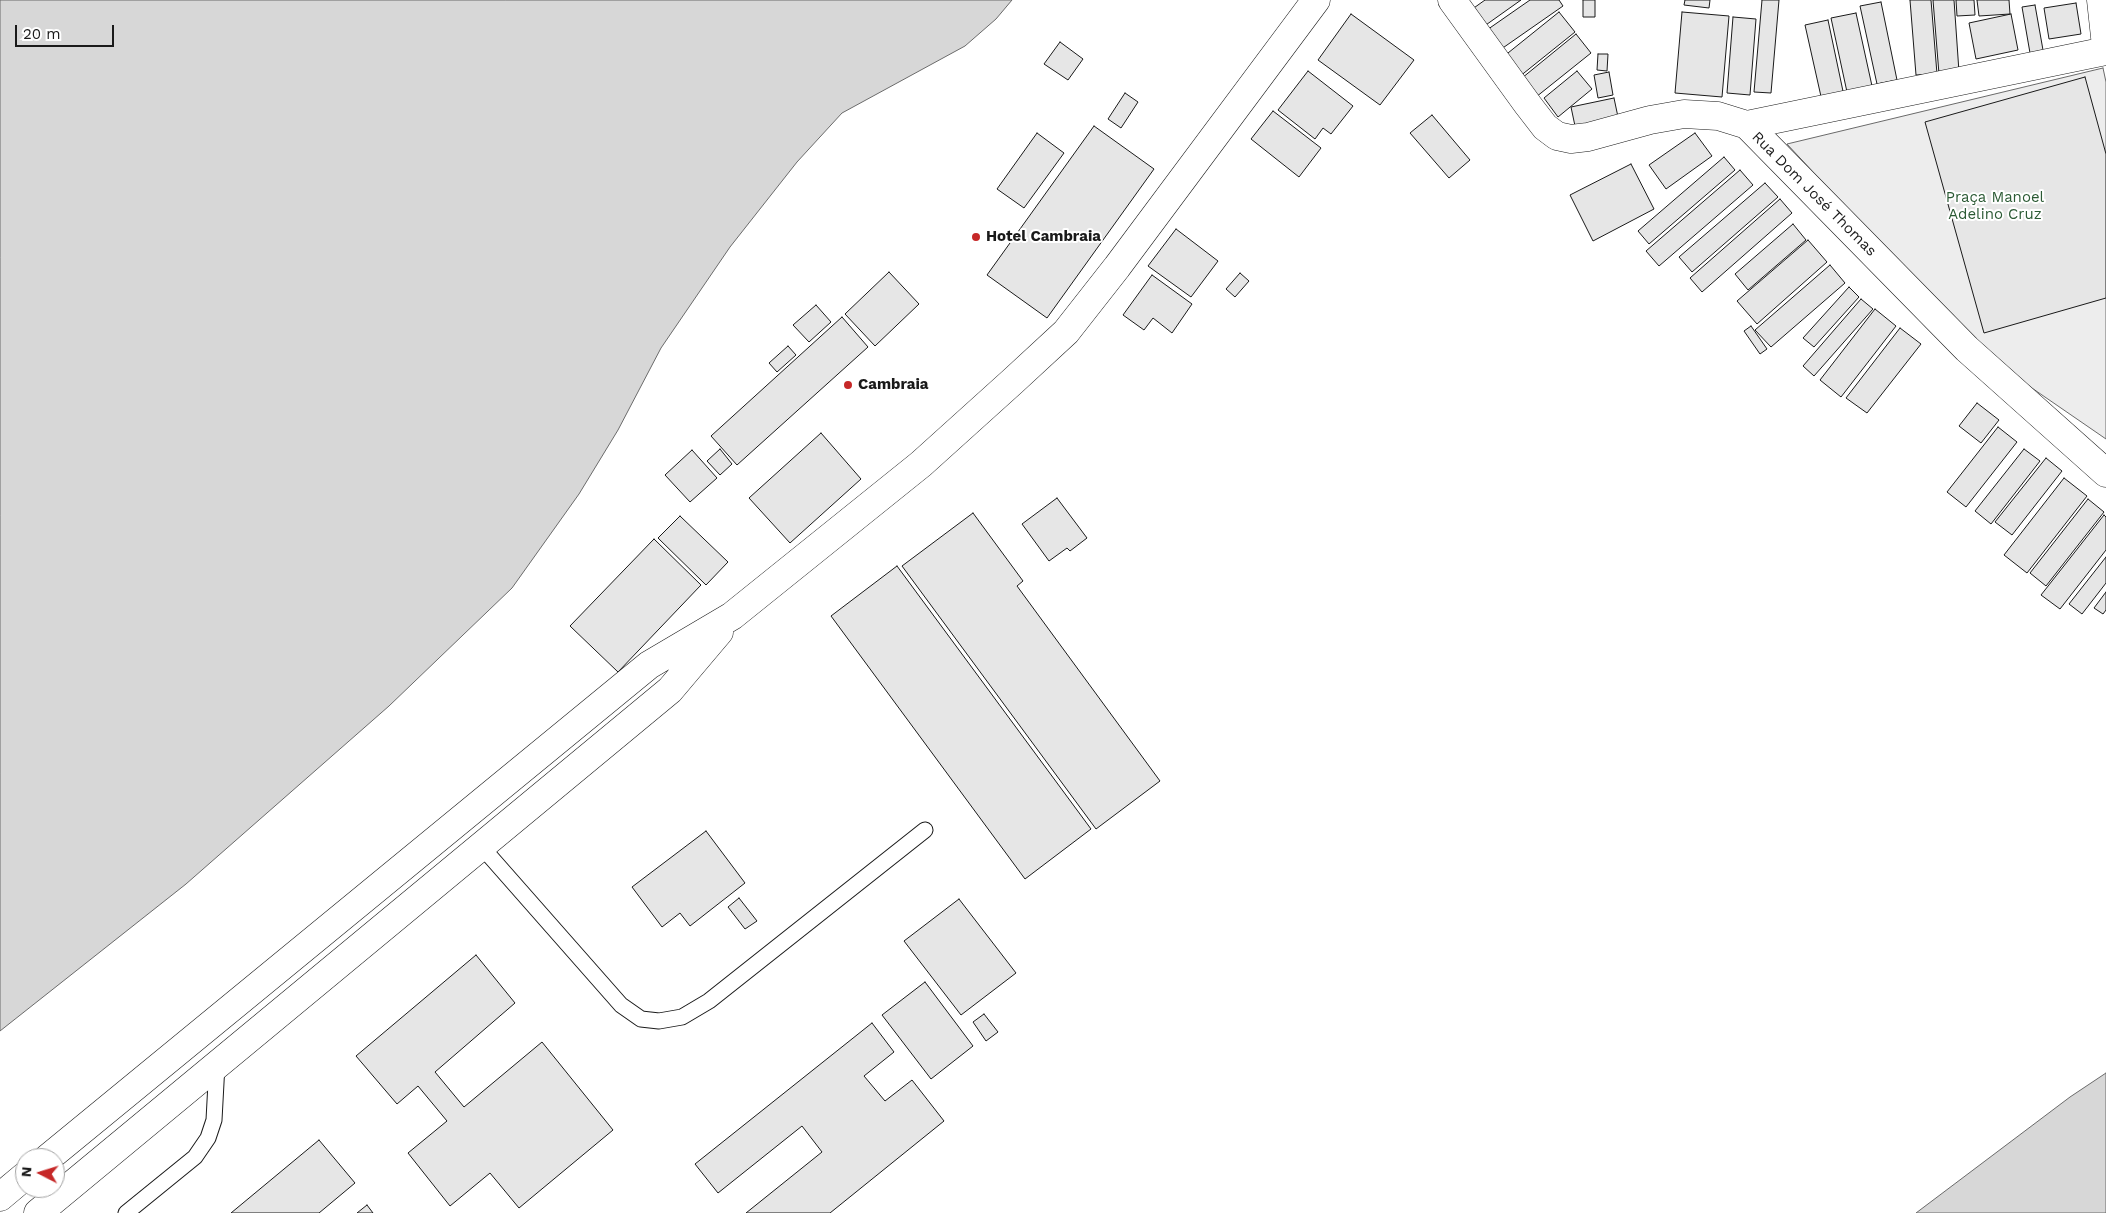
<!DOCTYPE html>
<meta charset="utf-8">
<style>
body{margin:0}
#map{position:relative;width:2106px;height:1213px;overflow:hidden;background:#fff;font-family:"Work Sans",sans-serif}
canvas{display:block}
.north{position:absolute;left:15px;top:1148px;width:50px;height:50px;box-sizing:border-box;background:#fff;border:1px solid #a3a3a3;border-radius:50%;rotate:275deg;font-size:14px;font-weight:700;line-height:20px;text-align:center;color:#1a1a1a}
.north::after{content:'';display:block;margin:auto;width:18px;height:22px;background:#c62828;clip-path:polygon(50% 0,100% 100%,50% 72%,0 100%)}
.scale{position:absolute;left:15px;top:25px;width:99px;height:22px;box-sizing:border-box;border:2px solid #1a1a1a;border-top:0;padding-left:6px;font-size:15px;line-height:18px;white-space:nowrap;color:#1a1a1a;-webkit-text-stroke:4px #fff;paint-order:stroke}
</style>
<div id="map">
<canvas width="2106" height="1213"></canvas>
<div class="north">N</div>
<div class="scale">20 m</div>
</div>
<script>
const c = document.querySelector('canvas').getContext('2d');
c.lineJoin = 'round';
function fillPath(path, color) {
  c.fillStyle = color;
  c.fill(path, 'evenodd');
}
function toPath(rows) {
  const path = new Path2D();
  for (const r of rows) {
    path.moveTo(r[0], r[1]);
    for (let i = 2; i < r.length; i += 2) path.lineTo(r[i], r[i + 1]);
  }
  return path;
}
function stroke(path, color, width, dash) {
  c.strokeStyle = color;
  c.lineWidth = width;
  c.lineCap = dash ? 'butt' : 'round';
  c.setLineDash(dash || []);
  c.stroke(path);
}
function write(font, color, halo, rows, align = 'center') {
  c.font = font + ' "Work Sans",sans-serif';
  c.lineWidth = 4;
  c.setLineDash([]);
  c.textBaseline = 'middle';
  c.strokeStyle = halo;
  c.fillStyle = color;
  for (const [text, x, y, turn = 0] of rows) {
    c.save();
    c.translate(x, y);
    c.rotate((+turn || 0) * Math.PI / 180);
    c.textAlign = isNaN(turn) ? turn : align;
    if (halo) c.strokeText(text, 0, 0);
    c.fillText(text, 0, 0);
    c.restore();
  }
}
const built = toPath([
 [2103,68,2106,82,2106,439,1981,353,1787,144,2103,68]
]);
const water = toPath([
 [0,0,1012,0,996,19,965,46,842,113,797,162,730,247,661,348,618,430,579,494,512,588,389,706,186,884,0,1031,0,0],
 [2106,1073,2106,1213,1916,1213,2070,1097,2106,1073]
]);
const building = toPath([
 [1485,0,1521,0,1483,27,1471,10,1485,0],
 [1530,0,1559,0,1563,6,1497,52,1484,32,1530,0],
 [1583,0,1595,0,1595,17,1583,17,1583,0],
 [1685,0,1710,0,1709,8,1684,5,1685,0],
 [1762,0,1779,0,1771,93,1754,92,1762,0],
 [1910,0,1931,0,1937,74,1916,75,1910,0],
 [1933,0,1954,0,1959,72,1939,74,1933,0],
 [1956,0,1974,0,1975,15,1957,16,1956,0],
 [1977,0,2009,0,2010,14,1979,16,1977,0],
 [1881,2,1897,80,1877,84,1860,6,1881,2],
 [2076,3,2081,34,2049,39,2044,8,2076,3],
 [2035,5,2043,50,2030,53,2022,7,2035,5],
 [1559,12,1575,32,1519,77,1503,57,1559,12],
 [1682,12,1729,16,1722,97,1675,93,1682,12],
 [1856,13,1872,86,1847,92,1831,18,1856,13],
 [1351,14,1414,60,1380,105,1318,60,1351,14],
 [2011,14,2018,50,1976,59,1969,23,2011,14],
 [1733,17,1756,19,1750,95,1727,93,1733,17],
 [1828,20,1844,96,1822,101,1805,25,1828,20],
 [1576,34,1591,53,1536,97,1522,78,1576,34],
 [1060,42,1083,59,1068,80,1044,64,1060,42],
 [1598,54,1608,54,1607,71,1597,70,1598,54],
 [1308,71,1353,106,1331,134,1323,128,1315,139,1278,110,1308,71],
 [1577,71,1592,89,1558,117,1544,98,1577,71],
 [1609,72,1613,95,1598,98,1594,75,1609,72],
 [2085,77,2106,154,2106,298,1984,333,1925,122,2085,77],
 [1125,93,1138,102,1121,128,1108,119,1125,93],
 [1614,98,1618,117,1575,126,1571,107,1614,98],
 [1273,111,1321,148,1299,177,1251,139,1273,111],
 [1432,115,1470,160,1449,178,1410,133,1432,115],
 [1094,126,1154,169,1047,318,987,275,1094,126],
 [1037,133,1064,153,1024,208,997,189,1037,133],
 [1695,133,1712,156,1666,189,1649,165,1695,133],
 [1724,157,1735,170,1649,244,1638,231,1724,157],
 [1631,164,1654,209,1593,241,1570,195,1631,164],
 [1740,170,1753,185,1659,266,1646,251,1740,170],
 [1765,183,1778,197,1692,272,1679,257,1765,183],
 [1780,199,1792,213,1702,292,1690,278,1780,199],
 [1793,224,1806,240,1748,290,1735,274,1793,224],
 [1176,229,1218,261,1191,297,1148,266,1176,229],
 [1808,240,1827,262,1757,324,1737,301,1808,240],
 [1830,265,1845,283,1771,347,1755,330,1830,265],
 [889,272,919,304,875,346,845,314,889,272],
 [1240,273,1249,281,1235,297,1226,289,1240,273],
 [1152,275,1192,304,1172,333,1153,318,1144,330,1123,315,1152,275],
 [1849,287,1859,297,1814,347,1803,338,1849,287],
 [1861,299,1873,309,1814,376,1803,366,1861,299],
 [816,305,831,322,809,342,793,325,816,305],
 [1875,309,1896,326,1841,397,1820,380,1875,309],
 [842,317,868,347,737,465,711,436,842,317],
 [1751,326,1767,349,1760,354,1744,331,1751,326],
 [1900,328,1921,344,1867,413,1846,398,1900,328],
 [788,346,796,355,777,372,769,363,788,346],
 [1977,403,1999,420,1981,443,1959,426,1977,403],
 [1998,427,2017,442,1966,507,1947,492,1998,427],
 [821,433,861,479,790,543,749,498,821,433],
 [720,449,732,464,720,475,707,461,720,449],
 [2024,449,2040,461,1991,524,1975,511,2024,449],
 [692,450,717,478,690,502,665,475,692,450],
 [2046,458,2062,471,2012,535,1995,522,2046,458],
 [2064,478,2087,496,2027,573,2004,555,2064,478],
 [1057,498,1087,538,1070,551,1067,548,1049,561,1022,524,1057,498],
 [2088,499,2104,512,2046,586,2030,573,2088,499],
 [973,513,1023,581,1017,586,1160,781,1096,829,902,566,973,513],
 [2104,515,2106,517,2106,550,2060,609,2041,595,2104,515],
 [680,516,728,562,706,585,658,538,680,516],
 [654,539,701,585,618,672,570,626,654,539],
 [2106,557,2106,583,2082,614,2069,604,2106,557],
 [897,566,1091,829,1025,879,831,616,897,566],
 [2106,592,2106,610,2103,614,2094,608,2106,592],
 [706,831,745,883,690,926,680,913,662,927,632,887,706,831],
 [739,898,757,921,745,929,728,907,739,898],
 [959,899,1016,973,961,1015,904,941,959,899],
 [476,955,515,1003,435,1072,464,1107,542,1042,613,1130,519,1208,490,1173,450,1206,408,1153,447,1121,418,1086,397,1104,356,1056,476,955],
 [925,982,973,1046,931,1079,882,1015,925,982],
 [984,1014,998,1032,986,1041,973,1022,984,1014],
 [872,1023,894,1052,864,1076,885,1101,912,1080,944,1121,830,1213,746,1213,822,1152,802,1126,718,1193,695,1164,872,1023],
 [319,1140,355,1183,319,1213,231,1213,319,1140],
 [367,1205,373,1213,357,1213,367,1205]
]);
const lane = toPath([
 [481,846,621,1005,641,1019,659,1021,682,1017,709,1001,925,830],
 [126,1213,195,1157,208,1138,214,1120,217,1064]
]);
const street = toPath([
 [1452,0,1528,105,1545,127,1557,136,1571,139,1588,137,1650,120,1684,114,1718,116,1747,125,1967,349,2106,473],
 [2101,0,2106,46],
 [1747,125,2106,51]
]);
const secondary = toPath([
 [48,1158,649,665,732,616,921,464,1013,381,1066,332,1117,267,1316,0],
 [0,1197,25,1176],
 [38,1213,670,690,719,632]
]);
const markers = [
 [976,237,5,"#c62828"],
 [848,385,5,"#c62828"]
];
const streetNames = [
 ["Rua Dom José Thomas",1814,194,45]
];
const parkNames = [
 ["Praça Manoel",1995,198],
 ["Adelino Cruz",1995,215]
];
const poiNames = [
 ["Hotel Cambraia",986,237],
 ["Cambraia",858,385]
];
fillPath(built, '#ededed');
stroke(built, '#6a6a6a', 1);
fillPath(water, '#d7d7d7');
stroke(water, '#6a6a6a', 1);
fillPath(building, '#e6e6e6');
stroke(building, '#1a1a1a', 1);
stroke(lane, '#1a1a1a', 17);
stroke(street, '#1a1a1a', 29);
stroke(secondary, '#1a1a1a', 29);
stroke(lane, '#fff', 15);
stroke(street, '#fff', 28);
stroke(secondary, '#fff', 28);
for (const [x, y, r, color] of markers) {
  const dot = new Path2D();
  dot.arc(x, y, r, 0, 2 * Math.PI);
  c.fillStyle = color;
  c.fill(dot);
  stroke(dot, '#fff', 2);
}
write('15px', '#1a1a1a', '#fff', streetNames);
write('15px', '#2b5a34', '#fff', parkNames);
write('bold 15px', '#1a1a1a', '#fff', poiNames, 'left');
</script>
